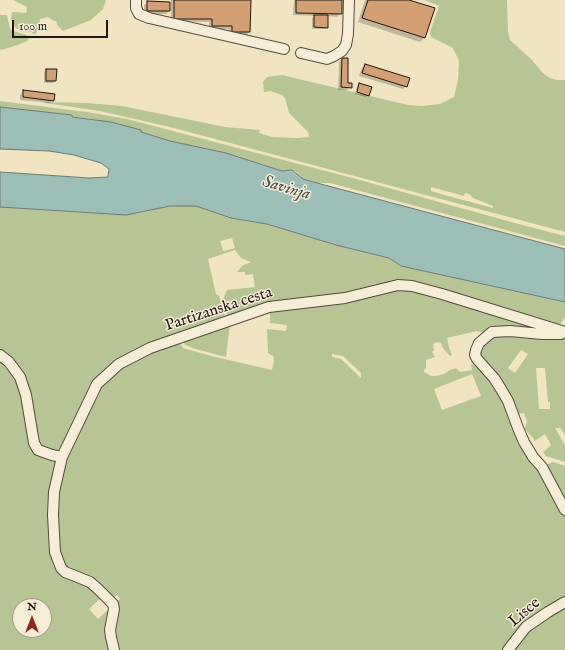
<!DOCTYPE html>
<style>
body{margin:0}
#map{position:relative;width:565px;height:650px;overflow:hidden;background:#f1e4c1;font-family:"IM FELL English",serif}
canvas{display:block}
.north{position:absolute;left:12px;top:598px;width:40px;height:40px;box-sizing:border-box;background:#f6edd7;border:1px solid #a09787;border-radius:50%;rotate:0deg;font-size:11px;font-weight:700;line-height:16px;text-align:center;color:#201610}
.north::after{content:'';display:block;margin:auto;width:14px;height:18px;background:#8f2418;clip-path:polygon(50% 0,100% 100%,50% 72%,0 100%)}
.scale{position:absolute;left:12px;top:20px;width:96px;height:18px;box-sizing:border-box;border:2px solid #201610;border-top:0;padding-left:5px;font-size:12px;line-height:14px;white-space:nowrap;color:#201610;-webkit-text-stroke:3px #f6edd7;paint-order:stroke}
</style>
<div id="map">
<canvas width="565" height="650"></canvas>
<div class="north">N</div>
<div class="scale">100 m</div>
</div>
<script>
const c = document.querySelector('canvas').getContext('2d');
c.lineJoin = 'round';
function fillPath(path, color) {
  c.fillStyle = color;
  c.fill(path, 'evenodd');
}
function toPath(rows) {
  const path = new Path2D();
  for (const r of rows) {
    path.moveTo(r[0], r[1]);
    for (let i = 2; i < r.length; i += 2) path.lineTo(r[i], r[i + 1]);
  }
  return path;
}
function stroke(path, color, width, dash) {
  c.strokeStyle = color;
  c.lineWidth = width;
  c.lineCap = dash ? 'butt' : 'round';
  c.setLineDash(dash || []);
  c.stroke(path);
}
function write(font, color, halo, rows, align = 'center') {
  c.font = font + ' "IM FELL English",serif';
  c.lineWidth = 3;
  c.setLineDash([]);
  c.textBaseline = 'middle';
  c.strokeStyle = halo;
  c.fillStyle = color;
  for (const [text, x, y, turn = 0] of rows) {
    c.save();
    c.translate(x, y);
    c.rotate((+turn || 0) * Math.PI / 180);
    c.textAlign = isNaN(turn) ? turn : align;
    if (halo) c.strokeText(text, 0, 0);
    c.fillText(text, 0, 0);
    c.restore();
  }
}
const green = toPath([
 [13,0,106,0,103,9,91,20,63,31,57,25,57,22,52,20,48,17,40,19,39,26,43,28,37,31,35,35,31,32,21,31,15,27,11,20,12,12,26,13,27,7],
 [424,0,507,0,508,32,510,40,531,59,543,73,550,78,557,80,565,80,565,232,170,127,100,111,45,103,45,102,87,103,122,106,225,127,260,130,259,133,272,137,297,138,309,137,308,132,289,113,285,98,282,95,270,91,264,92,263,82,267,77,282,75,408,105,422,106,440,104,454,97,458,80,459,61,453,48,431,37,430,32,439,6],
 [431,187,464,196,465,193,469,194,473,198,493,206,493,208,441,194,431,191],
 [0,15,7,15,10,29,16,32,27,35,29,38,27,41,18,45,1,50,0,49],
 [0,101,87,112,127,119,356,179,515,223,565,236,565,246,330,183,317,183,303,179,295,171,287,170,282,171,226,153,170,141,141,132,93,119,72,117,71,115,0,107],
 [170,206,196,206,231,218,267,224,336,245,389,258,401,266,565,302,565,317,558,328,413,284,273,303,270,302,229,317,227,315,223,299,227,290,255,287,253,274,245,275,245,272,237,272,242,266,251,262,241,258,235,250,208,259,216,294,219,296,225,317,149,346,95,383,62,452,45,450,37,443,25,378,17,365,5,354,0,351,0,207,126,215],
 [232,238,235,248,223,251,220,241],
 [400,287,417,290,565,334,565,435,560,428,555,428,565,445,565,462,546,456,543,452,551,445,545,434,535,441,533,438,525,429,527,421,524,413,516,414,481,359,479,347,490,335,477,331,447,338,449,348,452,355,450,356,442,347,441,343,437,342,433,344,434,350,432,352,435,357,426,360,426,368,424,370,424,372,431,376,436,376,444,374,450,370,456,368,460,372,472,370,471,365,478,363,493,380,565,516,565,600,505,650,116,650,113,643,115,603,120,599,117,595,112,599,66,571,58,550,57,493,66,458,99,385,138,356,179,342,183,348,211,356,272,370,274,360,273,356,268,353,267,329,286,331,287,325,270,323,270,311],
 [521,350,528,354,515,373,508,368],
 [332,354,343,356,361,373,361,378,341,359,332,357],
 [536,368,545,368,548,402,550,402,550,409,539,409],
 [472,374,481,396,442,410,434,389],
 [230,323,226,357,192,348,184,344,184,340],
 [0,359,18,380,31,444,59,460,52,492,59,569,81,580,103,596,89,609,98,619,111,607,113,650,0,650],
 [20,606,44,606,44,630,20,630],
 [553,462,565,466,565,504,546,465],
 [565,604,565,650,510,650,528,628]
]);
const water = toPath([
 [0,107,72,115,72,117,111,122,141,130,141,132,170,141,226,153,282,171,292,170,303,179,317,183,565,249,565,302,401,266,389,258,336,245,267,224,231,218,196,206,170,206,126,215,0,207,0,172,89,178,108,177,109,169,101,163,74,155,49,151,0,149,0,107]
]);
const shadow = toPath([
 [171,0,250,0,249,32,246,35,229,35,229,29,209,29,209,22,171,21],
 [294,0,341,0,341,13,337,17,327,16,327,27,325,29,312,29,312,18,315,16,293,15],
 [365,0,405,0,424,38,420,42,358,22],
 [148,2,169,11,166,14,144,14,144,5],
 [342,59,347,59,347,84,351,87,347,90,338,90,339,62],
 [365,65,406,86,403,89,359,76,362,68],
 [46,70,55,81,53,83,44,83,44,72],
 [359,84,368,95,366,97,355,94,357,86],
 [24,91,53,100,50,103,20,100,20,95]
]);
const building = toPath([
 [174,0,251,0,250,32,232,32,232,26,212,26,212,19,174,19,174,0],
 [296,0,342,0,342,14,296,13,296,0],
 [368,0,409,0,435,8,425,38,362,18,368,0],
 [147,1,170,2,170,11,147,11,147,1],
 [314,15,328,15,328,28,314,27,314,15],
 [342,58,348,58,348,83,352,83,352,88,341,87,342,58],
 [365,64,410,78,407,87,362,73,365,64],
 [46,69,57,69,56,81,46,81,46,69],
 [359,83,372,87,369,96,357,92,359,83],
 [23,90,55,94,54,101,23,97,23,90]
]);
const minor = toPath([
 [136,0,136,8,139,14,149,18,284,49],
 [301,53,327,59,334,56,342,51,346,45,348,34,349,0],
 [561,334,542,334,510,331,492,332,479,343,476,350,475,355,477,359,494,378,501,389,508,401,518,428,524,442,533,457,542,467,565,510],
 [0,355,9,362,20,377,26,395,34,443,38,450,52,455,62,457,97,384,119,364,150,348,269,307,345,298,398,285,412,286,442,294,565,332],
 [62,457,54,492,53,515,55,552,61,568,65,572,90,582,98,589,113,604,114,609,110,630,111,637,114,650],
 [508,650,526,627,548,612,565,602]
]);
const streetNames = [
 ["Partizanska cesta",219,310,-18],
 ["Lisce",525,613,-40]
];
const waterNames = [
 ["Savinja",286,189,16]
];
fillPath(green, '#b7c595');
fillPath(water, '#9bbeb6');
stroke(water, '#6a7b74', 1);
fillPath(shadow, '#0003');
fillPath(building, '#d3a076');
stroke(building, '#201610', 1);
stroke(minor, '#544a3c', 12);
stroke(minor, '#f6edd7', 10);
write('16px', '#201610', '#f6edd7', streetNames);
write('italic 17px', '#4b514a', '#f6edd7', waterNames);
</script>
